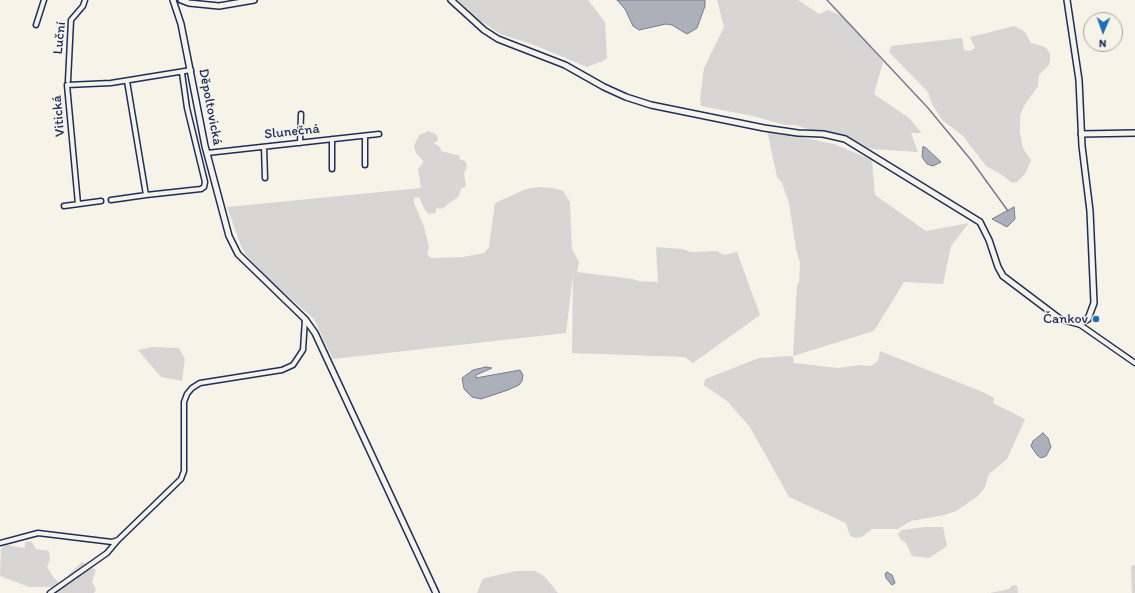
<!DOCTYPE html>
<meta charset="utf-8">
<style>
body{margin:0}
#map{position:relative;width:1135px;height:593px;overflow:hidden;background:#f7f3e8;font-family:Itim,sans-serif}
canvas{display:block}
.north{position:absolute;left:1083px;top:12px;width:40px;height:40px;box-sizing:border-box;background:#f7f3e8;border:1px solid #9fa5b1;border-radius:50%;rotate:182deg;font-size:11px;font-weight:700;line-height:16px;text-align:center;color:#1b2f5e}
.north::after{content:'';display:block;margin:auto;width:14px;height:18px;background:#1f6fb2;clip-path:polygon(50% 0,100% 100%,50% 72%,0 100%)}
</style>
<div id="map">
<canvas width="1135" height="593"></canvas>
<div class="north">N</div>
</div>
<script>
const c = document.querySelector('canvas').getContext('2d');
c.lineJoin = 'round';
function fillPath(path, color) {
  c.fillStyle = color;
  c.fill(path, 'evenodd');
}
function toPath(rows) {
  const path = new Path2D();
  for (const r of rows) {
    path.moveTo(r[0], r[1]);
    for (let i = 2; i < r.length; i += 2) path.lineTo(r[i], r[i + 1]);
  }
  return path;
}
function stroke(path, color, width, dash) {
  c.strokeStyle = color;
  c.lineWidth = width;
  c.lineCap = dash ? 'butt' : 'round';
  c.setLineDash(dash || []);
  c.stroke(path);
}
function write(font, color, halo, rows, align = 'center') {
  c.font = font + ' Itim,sans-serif';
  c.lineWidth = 3;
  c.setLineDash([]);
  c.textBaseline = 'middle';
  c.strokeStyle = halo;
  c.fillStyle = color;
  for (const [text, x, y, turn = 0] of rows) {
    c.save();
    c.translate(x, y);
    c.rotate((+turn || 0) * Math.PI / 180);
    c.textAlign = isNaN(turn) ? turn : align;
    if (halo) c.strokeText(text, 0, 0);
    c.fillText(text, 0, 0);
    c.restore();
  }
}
const green = toPath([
 [458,0,588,0,605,22,607,58,603,61,587,67,534,45,500,34,478,19],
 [717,0,798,0,819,14,828,10,842,16,869,44,883,62,874,94,909,118,922,133,911,133,918,152,872,149,795,125,785,125,753,116,701,106,700,98,704,68,724,27],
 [1015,26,1025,32,1031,43,1045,47,1050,53,1050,60,1049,65,1039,75,1038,86,1024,106,1020,116,1020,133,1023,148,1031,160,1025,174,1017,182,1012,183,1002,175,986,166,963,136,942,120,932,104,928,92,889,52,891,46,962,38,964,50,970,51,975,48,970,37],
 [767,130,834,144,872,160,875,195,926,231,969,223,951,246,943,284,904,282,874,331,793,356,797,285,799,282,800,263,796,249,789,203,782,183,777,177],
 [429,131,437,135,438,140,434,143,440,147,441,151,460,156,459,159,465,161,467,165,464,174,466,186,461,189,459,196,443,208,440,209,437,207,435,213,429,214,425,210,419,197,414,198,414,203,424,227,427,238,429,248,427,254,431,258,463,257,484,253,489,247,495,203,526,189,539,187,553,188,563,191,570,202,572,249,579,262,577,272,633,279,638,281,658,282,656,247,682,249,691,252,717,251,724,255,737,252,760,315,693,363,685,357,572,353,573,275,566,333,333,359,314,319,275,285,246,255,241,246,227,207,421,188,418,169,423,163,423,161,416,153,414,146,419,135],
 [152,347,179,348,185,359,182,381,161,377,138,350],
 [880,351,983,392,994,398,993,403,1025,419,1007,459,989,474,985,487,978,496,956,511,944,515,911,521,898,529,872,529,862,537,856,538,850,536,846,523,789,497,750,427,727,401,704,385,705,379,759,358,791,356,794,358,793,363,839,368,859,365,871,366,878,361],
 [925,527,943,527,947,546,929,558,912,556,906,543,900,539,898,534,902,530],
 [31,541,36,549,49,551,50,559,47,567,54,578,63,586,68,575,82,562,96,570,92,582,96,589,94,593,49,593,51,587,29,587,0,576,1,549,6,545,25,548,25,542],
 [1135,565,1135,593,1132,593,1131,566],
 [516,571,535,571,544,576,558,593,477,593,482,580,485,578],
 [1013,585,1017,586,1018,593,990,593,1009,589]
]);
const water = toPath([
 [617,0,705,0,705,6,697,28,687,34,672,25,666,24,639,30,633,26,625,9,617,0],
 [923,147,925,147,941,162,933,166,927,164,922,157,923,147],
 [1014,207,1015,219,1007,227,992,219,1014,207],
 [486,367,492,368,476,375,476,378,520,370,523,375,522,381,519,385,508,390,481,399,472,397,464,389,462,378,473,370,486,367],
 [1043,433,1048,438,1051,447,1046,456,1041,458,1037,455,1031,446,1033,441,1043,433],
 [887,572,892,575,894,580,895,583,892,585,886,578,885,574,887,572]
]);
const stream = toPath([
 [827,0,928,108,971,160,1008,211]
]);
const minor = toPath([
 [36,25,44,0],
 [68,81,71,20,83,6,85,0],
 [127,81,146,195,201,189,204,187,205,182,187,108,182,73],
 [365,136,365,165],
 [300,143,301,114],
 [264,147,265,178],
 [207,153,379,134],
 [332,169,332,139],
 [111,200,146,195],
 [78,204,67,85,111,83,191,70],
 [64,206,101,201],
 [1079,324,1135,363],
 [0,543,38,533,112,542,118,540,181,479,184,471,184,402,187,394,192,388,200,383,282,370,293,365,303,350,305,319],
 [50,593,107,553,118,540]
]);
const tertiary = toPath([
 [173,0,181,24,205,146,229,236,238,254,305,319,315,333,436,593],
 [181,0,189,3,219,6,254,0],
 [451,0,484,30,498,39,565,65,604,87,626,97,651,105,764,128,798,133,823,134,845,139,980,222,989,240,998,267,1003,276,1060,319,1079,324,1088,319,1094,303,1090,211,1082,146,1079,80,1067,0],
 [1081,134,1135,133]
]);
const markers = [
 [1096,319,4,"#1f6fb2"]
];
const streetNames = [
 ["Luční",60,38,-84],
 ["Děpoltovická",210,107,79],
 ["Vitická",59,116,-95],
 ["Slunečná",292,132,-6]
];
const poiNames = [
 ["Čankov",1088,319]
];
fillPath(green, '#d7d6d4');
fillPath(water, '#acb0b9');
stroke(water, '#727c95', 1);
stroke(stream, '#727c95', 1.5);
stroke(minor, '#1b2f5e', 7);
stroke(tertiary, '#1b2f5e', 8);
stroke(minor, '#f7f3e8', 4);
stroke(tertiary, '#f7f3e8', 5);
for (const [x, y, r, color] of markers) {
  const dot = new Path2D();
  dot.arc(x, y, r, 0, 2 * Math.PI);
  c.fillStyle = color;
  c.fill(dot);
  stroke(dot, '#f7f3e8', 1.5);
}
write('14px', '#1b2f5e', '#f7f3e8', streetNames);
write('14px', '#1b2f5e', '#f7f3e8', poiNames, 'right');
</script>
